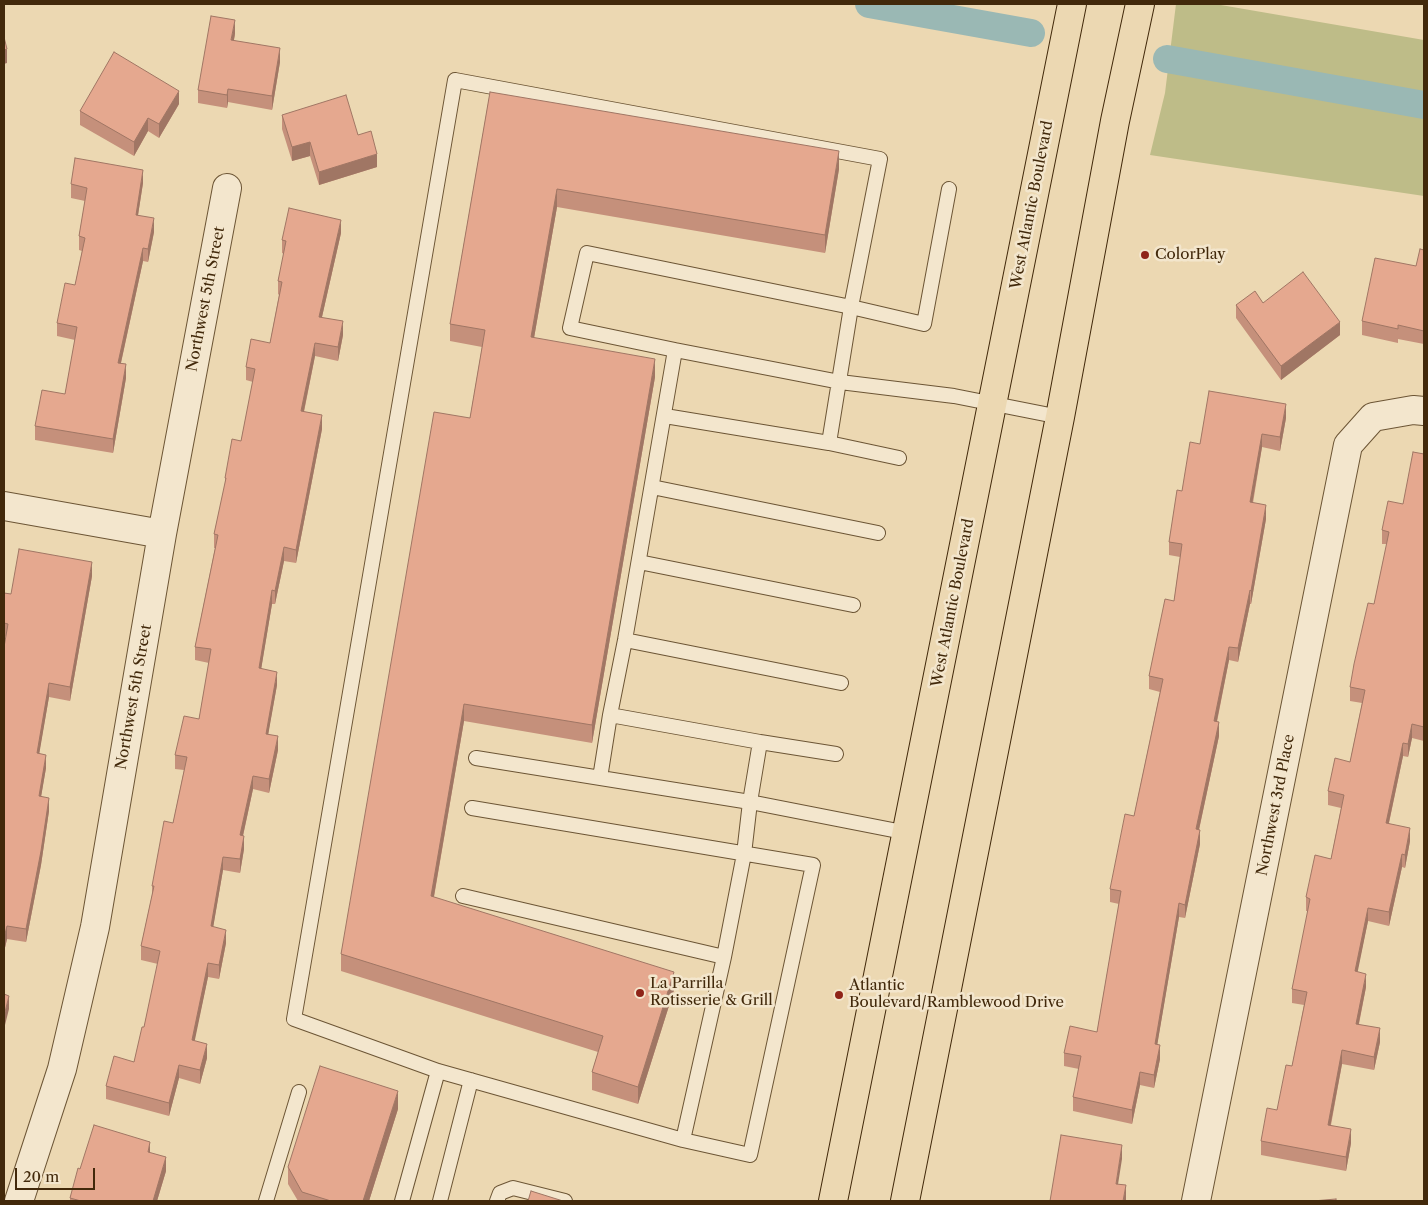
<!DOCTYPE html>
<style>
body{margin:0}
#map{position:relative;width:1428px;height:1205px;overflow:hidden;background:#ecd8b2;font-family:"Libre Caslon Text",serif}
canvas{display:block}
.frame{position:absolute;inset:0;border:5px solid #42290b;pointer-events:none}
.scale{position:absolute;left:15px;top:1168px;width:80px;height:22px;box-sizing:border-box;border:2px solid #42290b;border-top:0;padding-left:6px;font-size:15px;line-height:18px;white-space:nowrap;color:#42290b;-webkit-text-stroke:4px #f3e6cd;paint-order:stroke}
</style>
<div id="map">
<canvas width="1428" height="1205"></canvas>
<div class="frame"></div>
<div class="scale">20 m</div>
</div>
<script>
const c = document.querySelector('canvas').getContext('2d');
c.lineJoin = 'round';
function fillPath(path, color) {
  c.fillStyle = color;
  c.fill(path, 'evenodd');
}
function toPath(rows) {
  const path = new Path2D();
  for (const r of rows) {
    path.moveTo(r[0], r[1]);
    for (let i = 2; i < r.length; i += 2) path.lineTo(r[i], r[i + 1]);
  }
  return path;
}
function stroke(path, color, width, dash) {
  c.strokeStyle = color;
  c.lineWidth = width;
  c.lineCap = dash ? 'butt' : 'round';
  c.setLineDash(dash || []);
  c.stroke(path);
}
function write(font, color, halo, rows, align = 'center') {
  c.font = font + ' "Libre Caslon Text",serif';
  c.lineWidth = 5;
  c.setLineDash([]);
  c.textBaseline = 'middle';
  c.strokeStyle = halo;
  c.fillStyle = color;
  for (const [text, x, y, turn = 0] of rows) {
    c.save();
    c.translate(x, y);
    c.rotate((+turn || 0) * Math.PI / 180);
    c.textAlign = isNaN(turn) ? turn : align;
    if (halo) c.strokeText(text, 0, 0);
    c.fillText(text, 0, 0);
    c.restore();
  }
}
const green = toPath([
 [1176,4,1215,4,1424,40,1424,196,1150,155,1165,93]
]);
const canal = toPath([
 [869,4,1031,33],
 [1167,59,1424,105]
]);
const service = toPath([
 [675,350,840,382,954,396,1060,417],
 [829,443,899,458],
 [652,487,878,533],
 [639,562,853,605],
 [625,640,841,683],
 [760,742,836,754],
 [476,758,750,802,744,854,724,957],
 [600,778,610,715],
 [472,808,813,865,750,1155,683,1140,438,1071,294,1019,455,80,880,159,851,307,829,443,665,416],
 [908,833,750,802,760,742,610,715,625,640,675,350,570,328,587,253,851,307,924,324,949,189],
 [463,896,724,957,683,1140],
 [266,1201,299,1092],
 [402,1201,438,1071],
 [440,1201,471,1080],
 [497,1201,500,1193,513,1188,565,1201]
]);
const minor = toPath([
 [4,506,162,534],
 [19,1201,62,1069,95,927,162,534,227,188],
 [1196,1201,1348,445,1373,417,1413,410,1424,411]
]);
const primary = toPath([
 [833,1201,1072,4],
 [905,1201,1060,417,1115,121,1140,4]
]);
const wall = toPath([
 [235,34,234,40,280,62,272,110,228,102,227,108,198,103,198,90],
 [490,92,839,169,825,253,557,207,534,338,655,377,592,743,464,721,434,897,674,990,638,1104,592,1090,592,1072,598,1052,341,971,341,954,470,418,482,347,450,341,450,324],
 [179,104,159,138,148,131,134,156,80,125,80,111],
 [282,115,358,135,377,167,319,185,310,156,292,161,282,129],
 [143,183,138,215,154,232,148,262,143,261,121,363,126,378,113,453,35,440,35,426,65,394,75,340,57,336,57,323,75,285,82,251,79,250,79,236,85,201,71,198,71,184],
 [341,233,322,317,343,335,338,361,315,356,304,412,322,429,296,563,284,561,275,604,272,604,261,669,277,685,268,734,278,750,269,793,253,789,243,836,244,849,240,873,223,870,213,927,226,943,219,979,208,977,194,1041,207,1058,200,1084,179,1078,169,1116,106,1099,106,1086,134,1062,144,1027,158,964,141,960,141,946,152,895,152,886,173,823,184,770,175,769,175,755,199,719,209,663,195,660,195,647,215,548,214,548,214,534,225,485,225,478,241,441,253,382,246,380,246,367,270,343,279,295,278,294,278,281,284,254,282,253,282,240],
 [1424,250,1424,344,1398,339,1398,343,1362,335,1362,321,1416,266],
 [1263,303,1340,335,1281,380,1236,318,1236,305],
 [1286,418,1280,451,1262,447,1253,503,1266,519,1251,604,1250,604,1238,662,1229,660,1217,722,1219,736,1199,830,1200,844,1185,918,1179,917,1157,1045,1160,1059,1154,1088,1140,1085,1132,1124,1073,1111,1073,1097,1079,1069,1064,1066,1064,1053,1097,1032,1119,904,1110,902,1110,889,1134,816,1160,692,1149,689,1149,676,1174,601,1180,557,1169,555,1169,542,1182,491,1200,444],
 [1424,454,1424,741,1412,738,1408,757,1403,756,1389,823,1410,841,1405,868,1402,867,1389,926,1368,921,1357,972,1366,987,1359,1024,1380,1042,1374,1070,1342,1064,1331,1125,1351,1143,1346,1171,1261,1155,1261,1141,1277,1110,1292,1066,1304,1005,1292,1003,1292,989,1308,911,1306,911,1306,897,1331,859,1341,808,1328,805,1328,791,1350,762,1362,703,1350,701,1350,687,1374,604,1387,544,1382,544,1382,530,1403,504],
 [92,576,70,701,49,697,39,753,46,768,41,796,49,811,41,865,26,942,7,939,4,952,4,647,6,637,4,636,4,593,11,594],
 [398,1109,369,1201,298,1201,288,1184,288,1167],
 [150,1153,166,1171,157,1201,70,1201,70,1198,80,1169]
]);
const shadedWall = toPath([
 [235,20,235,34,231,54,231,40],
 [280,48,280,62,272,110,272,96],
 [7,49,7,63,4,64,4,50],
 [228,89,228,102,227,108,227,95],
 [179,91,179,104,159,138,159,124],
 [4,94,5,94,5,107,4,108],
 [148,118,148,131,134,156,134,142],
 [310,142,310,156,292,161,292,147],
 [839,151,839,169,825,253,825,235],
 [377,154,377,167,319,185,319,172],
 [143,170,143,183,136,228,136,215],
 [557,189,557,207,531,355,531,337],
 [154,218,154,232,148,262,148,249],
 [341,220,341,233,319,330,319,317],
 [143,248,143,261,118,376,118,363],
 [343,321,343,335,338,361,338,347],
 [1340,322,1340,335,1281,380,1281,366],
 [315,343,315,356,301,425,301,411],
 [655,359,655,377,592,743,592,725],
 [126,364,126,378,113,453,113,439],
 [1286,404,1286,418,1280,451,1280,437],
 [322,415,322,429,296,563,296,550],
 [1262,434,1262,447,1250,516,1250,502],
 [1266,505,1266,519,1251,604,1251,591],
 [284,547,284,561,275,604,275,591],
 [92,562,92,576,70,701,70,687],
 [272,590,272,604,259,682,259,668],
 [1250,590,1250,604,1238,662,1238,648],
 [1229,647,1229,660,1214,735,1214,721],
 [277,672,277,685,266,747,266,734],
 [49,683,49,697,37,767,37,753],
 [464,704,464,721,431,913,431,896],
 [1219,722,1219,736,1196,843,1196,829],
 [1412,724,1412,738,1408,757,1408,744],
 [278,736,278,750,269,793,269,779],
 [1403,743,1403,756,1386,836,1386,823],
 [46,755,46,768,39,809,39,796],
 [253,776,253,789,240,849,240,835],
 [49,798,49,811,41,865,26,942,26,929],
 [1410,828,1410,841,1405,868,1405,855],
 [1200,830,1200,844,1185,918,1185,905],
 [244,836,244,849,240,873,240,859],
 [1402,854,1402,867,1389,926,1389,912],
 [223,857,223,870,211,940,211,926],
 [1179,903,1179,917,1155,1058,1155,1044],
 [1368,908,1368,921,1355,985,1355,971],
 [7,926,7,939,4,952,4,938],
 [226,930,226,943,219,979,219,965],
 [208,963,208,977,192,1054,192,1040],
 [674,972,674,990,638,1104,638,1087],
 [1366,974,1366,987,1356,1037,1356,1024],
 [9,996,9,1009,4,1029,4,1016],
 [1380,1028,1380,1042,1374,1070,1374,1057],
 [207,1044,207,1058,200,1084,200,1070],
 [1160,1045,1160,1059,1154,1088,1154,1075],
 [1342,1050,1342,1064,1328,1138,1328,1125],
 [179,1065,179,1078,169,1116,169,1103],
 [1140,1072,1140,1085,1132,1124,1132,1110],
 [398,1091,398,1109,369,1201,363,1201],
 [1351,1129,1351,1143,1346,1171,1346,1157],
 [150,1142,150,1155,148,1152],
 [1122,1145,1122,1159,1116,1197,1116,1184],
 [166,1157,166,1171,157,1201,153,1201],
 [1126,1185,1126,1201,1123,1201]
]);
const building = toPath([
 [211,16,235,20,231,40,280,48,272,96,228,89,227,95,198,90,211,16],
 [4,37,7,49,4,50,4,37],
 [114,52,179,91,159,124,148,118,134,142,80,111,114,52],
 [490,92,839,151,825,235,557,189,531,337,655,359,592,725,464,704,431,896,674,972,638,1087,592,1072,603,1036,341,954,434,412,470,418,485,330,450,324,490,92],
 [346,95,358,135,371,131,377,154,319,172,310,142,292,147,282,115,346,95],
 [75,158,143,170,136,215,154,218,148,249,143,248,118,363,126,364,113,439,35,426,42,390,65,394,77,327,57,323,65,283,75,285,85,238,79,236,87,188,71,184,75,158],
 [289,208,341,220,319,317,343,321,338,347,315,343,301,411,322,415,296,550,284,547,275,591,272,590,259,668,277,672,266,734,278,736,269,779,253,776,240,835,244,836,240,859,223,857,211,926,226,930,219,965,208,963,192,1040,207,1044,200,1070,179,1065,169,1103,106,1086,114,1056,134,1062,142,1027,144,1027,160,951,141,946,154,886,152,886,164,821,173,823,187,757,175,755,184,716,199,719,211,649,195,647,218,535,214,534,226,478,225,478,232,439,241,441,255,369,246,367,251,339,270,343,282,282,278,281,286,241,282,240,289,208],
 [1420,249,1424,250,1424,331,1398,325,1398,329,1362,321,1375,258,1416,266,1420,249],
 [1303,272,1340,322,1281,366,1236,305,1255,291,1263,303,1303,272],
 [1209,391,1286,404,1280,437,1262,434,1250,502,1266,505,1251,591,1250,590,1238,648,1229,647,1214,721,1219,722,1196,829,1200,830,1185,905,1179,903,1155,1044,1160,1045,1154,1075,1140,1072,1132,1110,1073,1097,1081,1056,1064,1053,1070,1026,1097,1032,1121,891,1110,889,1125,814,1134,816,1163,679,1149,676,1165,599,1174,601,1182,544,1169,542,1177,490,1182,491,1190,442,1200,444,1209,391],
 [1413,452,1424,454,1424,727,1412,724,1408,744,1403,743,1386,823,1410,828,1405,855,1402,854,1389,912,1368,908,1355,971,1366,974,1356,1024,1380,1028,1374,1057,1342,1050,1328,1125,1351,1129,1346,1157,1261,1141,1267,1108,1277,1110,1286,1065,1292,1066,1307,992,1292,989,1310,899,1306,897,1315,855,1331,859,1344,795,1328,791,1335,758,1350,762,1365,690,1350,687,1354,664,1368,603,1374,604,1389,532,1382,530,1388,501,1403,504,1413,452],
 [19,549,92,562,70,687,49,683,37,753,46,755,39,796,49,798,41,851,26,929,7,926,4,938,4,647,8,624,4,623,4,593,11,594,19,549],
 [4,994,9,996,4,1016,4,994],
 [320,1066,398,1091,363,1201,331,1201,302,1192,288,1167,320,1066],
 [94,1125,150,1142,148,1152,166,1157,153,1201,81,1201,70,1198,78,1168,80,1169,94,1125],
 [1061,1135,1122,1145,1116,1184,1126,1185,1123,1201,1050,1201,1061,1135],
 [531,1191,563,1201,528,1201,531,1191],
 [1336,1199,1336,1201,1313,1201,1336,1199]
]);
const markers = [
 [1145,255,5,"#8f2418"],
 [640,993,5,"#8f2418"],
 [839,995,5,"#8f2418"]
];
const streetNames = [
 ["West Atlantic Boulevard",1032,205,-79],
 ["Northwest 5th Street",206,299,-79],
 ["West Atlantic Boulevard",953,603,-79],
 ["Northwest 5th Street",134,697,-80],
 ["Northwest 3rd Place",1276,805,-79]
];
const poiNames = [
 ["ColorPlay",1155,255],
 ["La Parrilla",650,984],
 ["Rotisserie & Grill",650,1001],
 ["Atlantic",849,986],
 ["Boulevard/Ramblewood Drive",849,1003]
];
fillPath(green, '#bebc88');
stroke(canal, '#9ab8b4', 28);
stroke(service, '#6c5535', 16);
stroke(minor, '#6c5535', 30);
stroke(primary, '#42290b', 30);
stroke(service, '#f3e6cd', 14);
stroke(minor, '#f3e6cd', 28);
stroke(primary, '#ecd8b2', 28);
fillPath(wall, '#c5907b');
fillPath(shadedWall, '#a07664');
fillPath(building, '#e5a88f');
stroke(building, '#a07664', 1);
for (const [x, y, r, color] of markers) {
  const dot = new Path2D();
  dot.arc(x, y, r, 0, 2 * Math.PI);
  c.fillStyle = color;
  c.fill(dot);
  stroke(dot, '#f3e6cd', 2);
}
write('15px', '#42290b', '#f3e6cd', streetNames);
write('15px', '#42290b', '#f3e6cd', poiNames, 'left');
</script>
